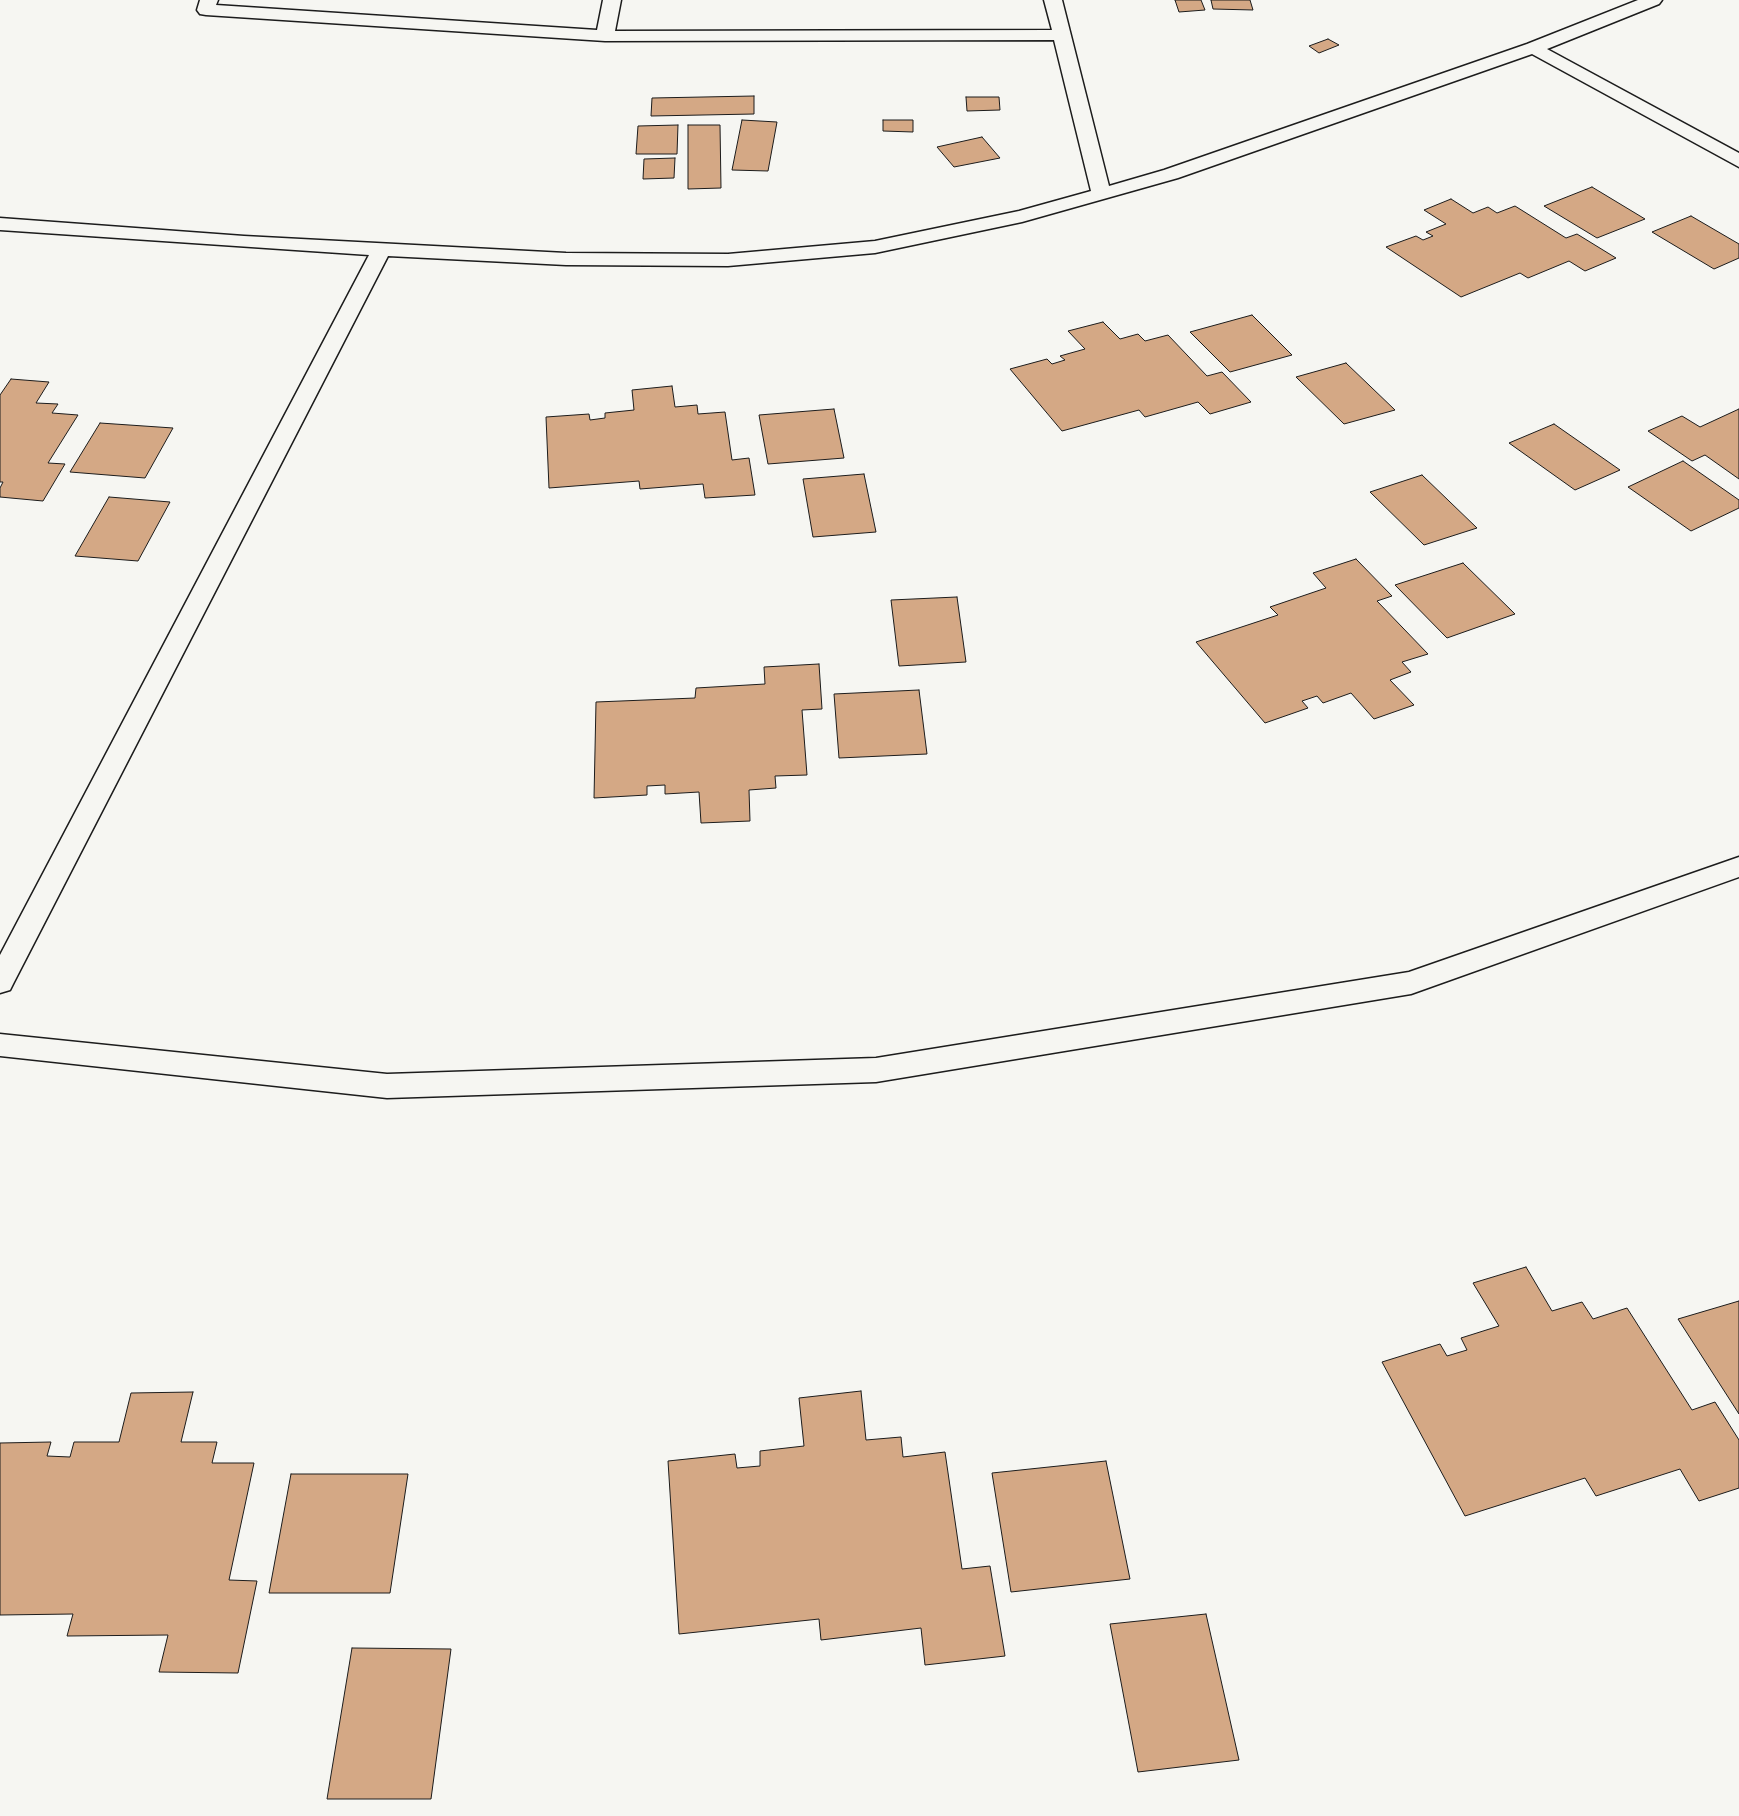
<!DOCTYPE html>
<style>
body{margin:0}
canvas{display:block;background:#f6f6f2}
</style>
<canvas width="1739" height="1816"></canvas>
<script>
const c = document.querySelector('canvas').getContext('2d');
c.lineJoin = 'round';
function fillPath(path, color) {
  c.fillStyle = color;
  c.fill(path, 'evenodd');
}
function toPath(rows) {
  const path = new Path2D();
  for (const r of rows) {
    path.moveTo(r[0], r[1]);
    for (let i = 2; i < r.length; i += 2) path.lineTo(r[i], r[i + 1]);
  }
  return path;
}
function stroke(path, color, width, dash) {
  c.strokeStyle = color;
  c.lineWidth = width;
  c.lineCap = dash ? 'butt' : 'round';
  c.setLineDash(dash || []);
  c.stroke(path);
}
const building = toPath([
 [1175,0,1201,0,1205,10,1179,12,1175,0],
 [1211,0,1250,0,1253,10,1213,9,1211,0],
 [1328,39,1339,45,1319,53,1309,46,1328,39],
 [754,96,754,114,651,116,652,98,754,96],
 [966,97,999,97,1000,110,967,111,966,97],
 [742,120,777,122,768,171,732,170,742,120],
 [883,120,913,120,913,132,883,131,883,120],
 [678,125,677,154,636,154,638,126,678,125],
 [688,125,720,125,721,188,688,189,688,125],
 [982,137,1000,158,954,167,937,147,982,137],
 [675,158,674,178,643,179,644,159,675,158],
 [1592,187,1645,219,1597,238,1544,206,1592,187],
 [1451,199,1473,213,1488,207,1497,213,1515,206,1566,238,1577,234,1616,258,1585,271,1569,261,1528,278,1520,273,1461,297,1386,247,1416,236,1423,240,1433,236,1426,232,1446,224,1424,210,1451,199],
 [1691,216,1739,244,1739,258,1714,269,1652,232,1691,216],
 [1252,315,1292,355,1230,372,1190,332,1252,315],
 [1103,322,1120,339,1138,334,1145,341,1168,335,1207,376,1222,372,1251,402,1210,414,1198,402,1145,417,1139,410,1062,431,1010,369,1047,359,1052,364,1065,360,1060,356,1085,349,1068,331,1103,322],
 [1346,363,1395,410,1344,424,1296,377,1346,363],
 [11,379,49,382,36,403,58,404,52,413,78,415,48,463,65,464,43,501,0,497,0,488,3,482,0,482,0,395,11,379],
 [672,386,675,407,697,405,698,414,725,412,732,460,749,458,755,495,705,498,703,484,640,489,639,481,549,488,546,417,589,414,590,420,605,418,605,413,634,410,632,390,672,386],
 [834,409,844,458,768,464,759,415,834,409],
 [1739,409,1739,479,1705,455,1692,461,1648,431,1682,416,1700,427,1739,409],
 [100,423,173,428,145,478,70,472,100,423],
 [1554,424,1620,470,1575,490,1509,443,1554,424],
 [1683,461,1739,500,1739,508,1691,531,1628,487,1683,461],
 [864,474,876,532,813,537,803,479,864,474],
 [1422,475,1477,528,1424,545,1370,492,1422,475],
 [109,497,170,502,138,561,75,556,109,497],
 [1356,559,1392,596,1377,601,1428,654,1402,662,1411,672,1390,680,1414,705,1374,719,1351,693,1323,703,1317,696,1302,701,1308,708,1265,723,1196,642,1278,615,1270,607,1326,588,1313,573,1356,559],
 [1463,563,1515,614,1447,638,1395,585,1463,563],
 [957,597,966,662,899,666,891,600,957,597],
 [819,664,822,709,802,710,807,775,775,776,776,788,749,790,750,821,701,823,699,792,665,794,665,785,647,786,647,795,594,798,596,702,695,698,696,688,765,684,764,667,819,664],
 [919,690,927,754,839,758,834,694,919,690],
 [1526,1267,1552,1311,1582,1302,1593,1319,1627,1308,1692,1410,1715,1402,1739,1440,1739,1488,1699,1501,1680,1469,1596,1496,1585,1478,1465,1516,1382,1362,1440,1344,1447,1356,1467,1350,1461,1338,1499,1326,1473,1283,1526,1267],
 [1739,1301,1739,1414,1678,1319,1739,1301],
 [861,1391,866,1440,901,1437,903,1457,945,1452,962,1569,990,1566,1005,1656,925,1665,921,1628,821,1640,819,1619,679,1634,668,1461,735,1454,737,1468,760,1466,760,1451,804,1446,799,1398,861,1391],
 [193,1392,181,1442,217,1442,212,1463,254,1463,229,1580,257,1581,238,1673,159,1672,168,1635,67,1636,73,1614,0,1615,0,1443,51,1442,47,1456,70,1457,74,1442,119,1442,131,1393,193,1392],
 [1106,1461,1130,1579,1011,1592,992,1473,1106,1461],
 [291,1474,408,1474,390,1593,269,1593,291,1474],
 [1206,1614,1239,1760,1138,1772,1110,1624,1206,1614],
 [352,1648,451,1649,431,1799,327,1799,352,1648]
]);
const minor = toPath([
 [200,0,218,0,216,5,597,30,603,0,621,0,615,31,1052,30,1044,0,1062,0,1109,186,1164,170,1527,44,1638,0,1662,0,1659,4,1547,49,1739,153,1739,167,1532,54,1178,178,1022,222,875,253,728,266,566,265,388,256,14,982,10,990,0,993,0,955,369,255,0,230,0,218,244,236,566,253,728,254,875,241,1019,211,1091,191,1054,40,605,41,206,15,200,14,197,10,200,0],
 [1739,857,1739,877,1411,994,876,1082,387,1098,0,1056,0,1034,387,1074,876,1058,1409,972,1739,857]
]);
fillPath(building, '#d4a885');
stroke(building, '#1c1c1c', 1);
stroke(minor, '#1c1c1c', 3);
fillPath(minor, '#f6f6f2');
</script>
